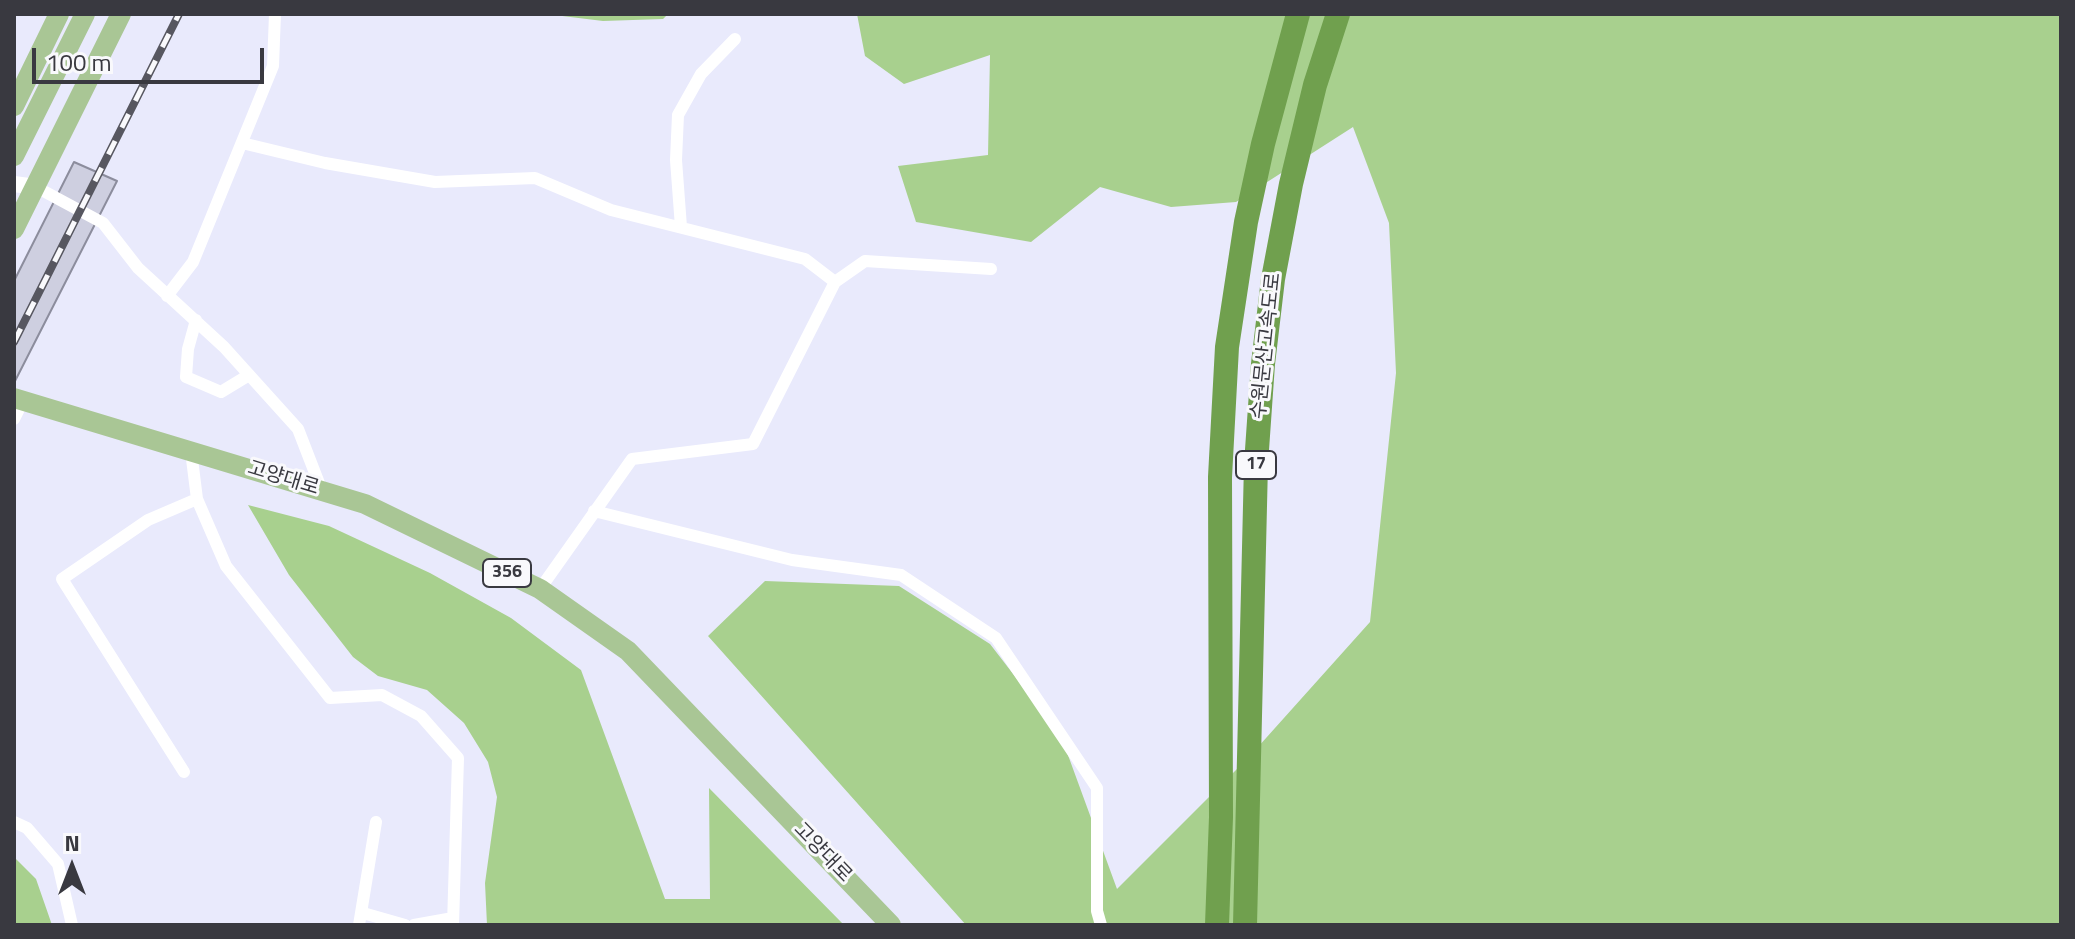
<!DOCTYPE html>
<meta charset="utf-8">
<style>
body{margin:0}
#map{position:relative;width:2075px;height:939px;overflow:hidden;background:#e9eafc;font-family:"Titillium Web",sans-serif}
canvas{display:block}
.frame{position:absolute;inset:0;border:16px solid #393940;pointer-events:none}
.north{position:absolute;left:32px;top:827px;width:80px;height:80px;-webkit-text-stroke:6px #f9f9fc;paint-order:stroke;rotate:0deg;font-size:22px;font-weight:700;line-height:32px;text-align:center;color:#393940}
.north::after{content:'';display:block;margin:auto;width:28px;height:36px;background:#393940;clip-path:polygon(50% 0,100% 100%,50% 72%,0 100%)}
.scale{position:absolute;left:32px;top:48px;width:232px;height:36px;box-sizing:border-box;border:4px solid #393940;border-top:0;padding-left:10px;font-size:24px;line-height:28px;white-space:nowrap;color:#393940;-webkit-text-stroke:6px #f9f9fc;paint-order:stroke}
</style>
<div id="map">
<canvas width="2075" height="939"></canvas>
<div class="frame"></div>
<div class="north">N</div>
<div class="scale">100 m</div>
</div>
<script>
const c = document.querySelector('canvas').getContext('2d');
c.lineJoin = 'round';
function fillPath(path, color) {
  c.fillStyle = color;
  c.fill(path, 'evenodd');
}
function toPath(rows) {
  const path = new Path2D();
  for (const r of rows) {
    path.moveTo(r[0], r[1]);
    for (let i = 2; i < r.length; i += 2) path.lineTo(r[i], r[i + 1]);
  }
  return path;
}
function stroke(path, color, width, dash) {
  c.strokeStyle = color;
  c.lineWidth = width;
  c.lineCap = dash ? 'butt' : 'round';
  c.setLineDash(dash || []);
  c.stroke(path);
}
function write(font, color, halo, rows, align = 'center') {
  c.font = font + ' "Titillium Web","Noto Sans KR",sans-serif';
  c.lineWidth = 6;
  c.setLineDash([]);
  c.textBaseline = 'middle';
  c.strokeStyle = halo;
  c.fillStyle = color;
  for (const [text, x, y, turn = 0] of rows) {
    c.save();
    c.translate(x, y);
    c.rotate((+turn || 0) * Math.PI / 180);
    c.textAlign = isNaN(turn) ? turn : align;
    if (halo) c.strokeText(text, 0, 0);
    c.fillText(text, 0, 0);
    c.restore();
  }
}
const green = toPath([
 [546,14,668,14,663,19,603,21],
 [857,14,2061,14,2061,925,966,925,708,636,765,581,899,586,990,644,1061,736,1117,889,1249,757,1370,622,1396,373,1389,223,1353,127,1236,202,1171,207,1100,187,1031,242,916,222,898,166,988,155,990,55,904,84,865,56],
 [248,505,329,526,430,573,511,618,581,670,665,899,710,899,709,788,844,925,487,925,485,883,497,797,488,762,464,723,427,690,378,676,353,657,289,575],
 [14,857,36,879,52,925,14,925]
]);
const building = toPath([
 [74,162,117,181,14,383,14,281,74,162]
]);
const minor = toPath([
 [242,143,325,163,435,182,535,178,611,210,805,259,835,282],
 [36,187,103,223,138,268,224,347,298,429,322,491],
 [681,227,676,160,678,115,701,74,735,39],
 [167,296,193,262,273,66,275,14],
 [196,320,188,349,186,377,221,392,249,375],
 [14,419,23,401],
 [191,451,197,499,226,566,330,698,382,695,421,716,458,758,453,925],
 [594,511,792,560,901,575,996,638,1097,788,1097,911,1101,925],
 [540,589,632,459,753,444,835,282,865,261,991,269],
 [184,772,62,579,148,520,197,499],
 [14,822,27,828,58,864,72,925],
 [363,913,405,925],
 [359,925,376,822],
 [414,925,453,918]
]);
const tertiary = toPath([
 [14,184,36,187]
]);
const primary = toPath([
 [14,106,59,14],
 [14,156,85,14],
 [14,229,121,14],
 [14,398,365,504,540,589,628,651,891,925]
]);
const motorway = toPath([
 [1217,925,1221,817,1220,477,1227,347,1246,222,1263,144,1298,14],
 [1245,925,1256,464,1263,364,1273,279,1291,184,1315,85,1338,14]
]);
const rail = toPath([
 [14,342,179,14]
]);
const shields = [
 [1256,465,40],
 [507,573,48]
];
const shieldNames = [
 ["17",1256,465],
 ["356",507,573]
];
const streetNames = [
 ["수원문산고속도로",1267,346,-84],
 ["고양대로",283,479,17],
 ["고양대로",822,853,46]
];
fillPath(green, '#a8d08e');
fillPath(building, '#cecfe0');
stroke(building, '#8c8d9d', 2);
stroke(minor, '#fff', 12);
stroke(tertiary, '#fff', 16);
stroke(primary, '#a9c695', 20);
stroke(motorway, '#70a04e', 24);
stroke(rail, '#575760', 8);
stroke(rail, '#f9f9fc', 5, [15]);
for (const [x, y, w] of shields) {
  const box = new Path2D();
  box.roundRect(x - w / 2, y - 14, w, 28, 6);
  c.fillStyle = '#f9f9fc';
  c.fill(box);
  stroke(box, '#393940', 2);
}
write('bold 18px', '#393940', null, shieldNames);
write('20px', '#393940', '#f9f9fc', streetNames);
</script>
